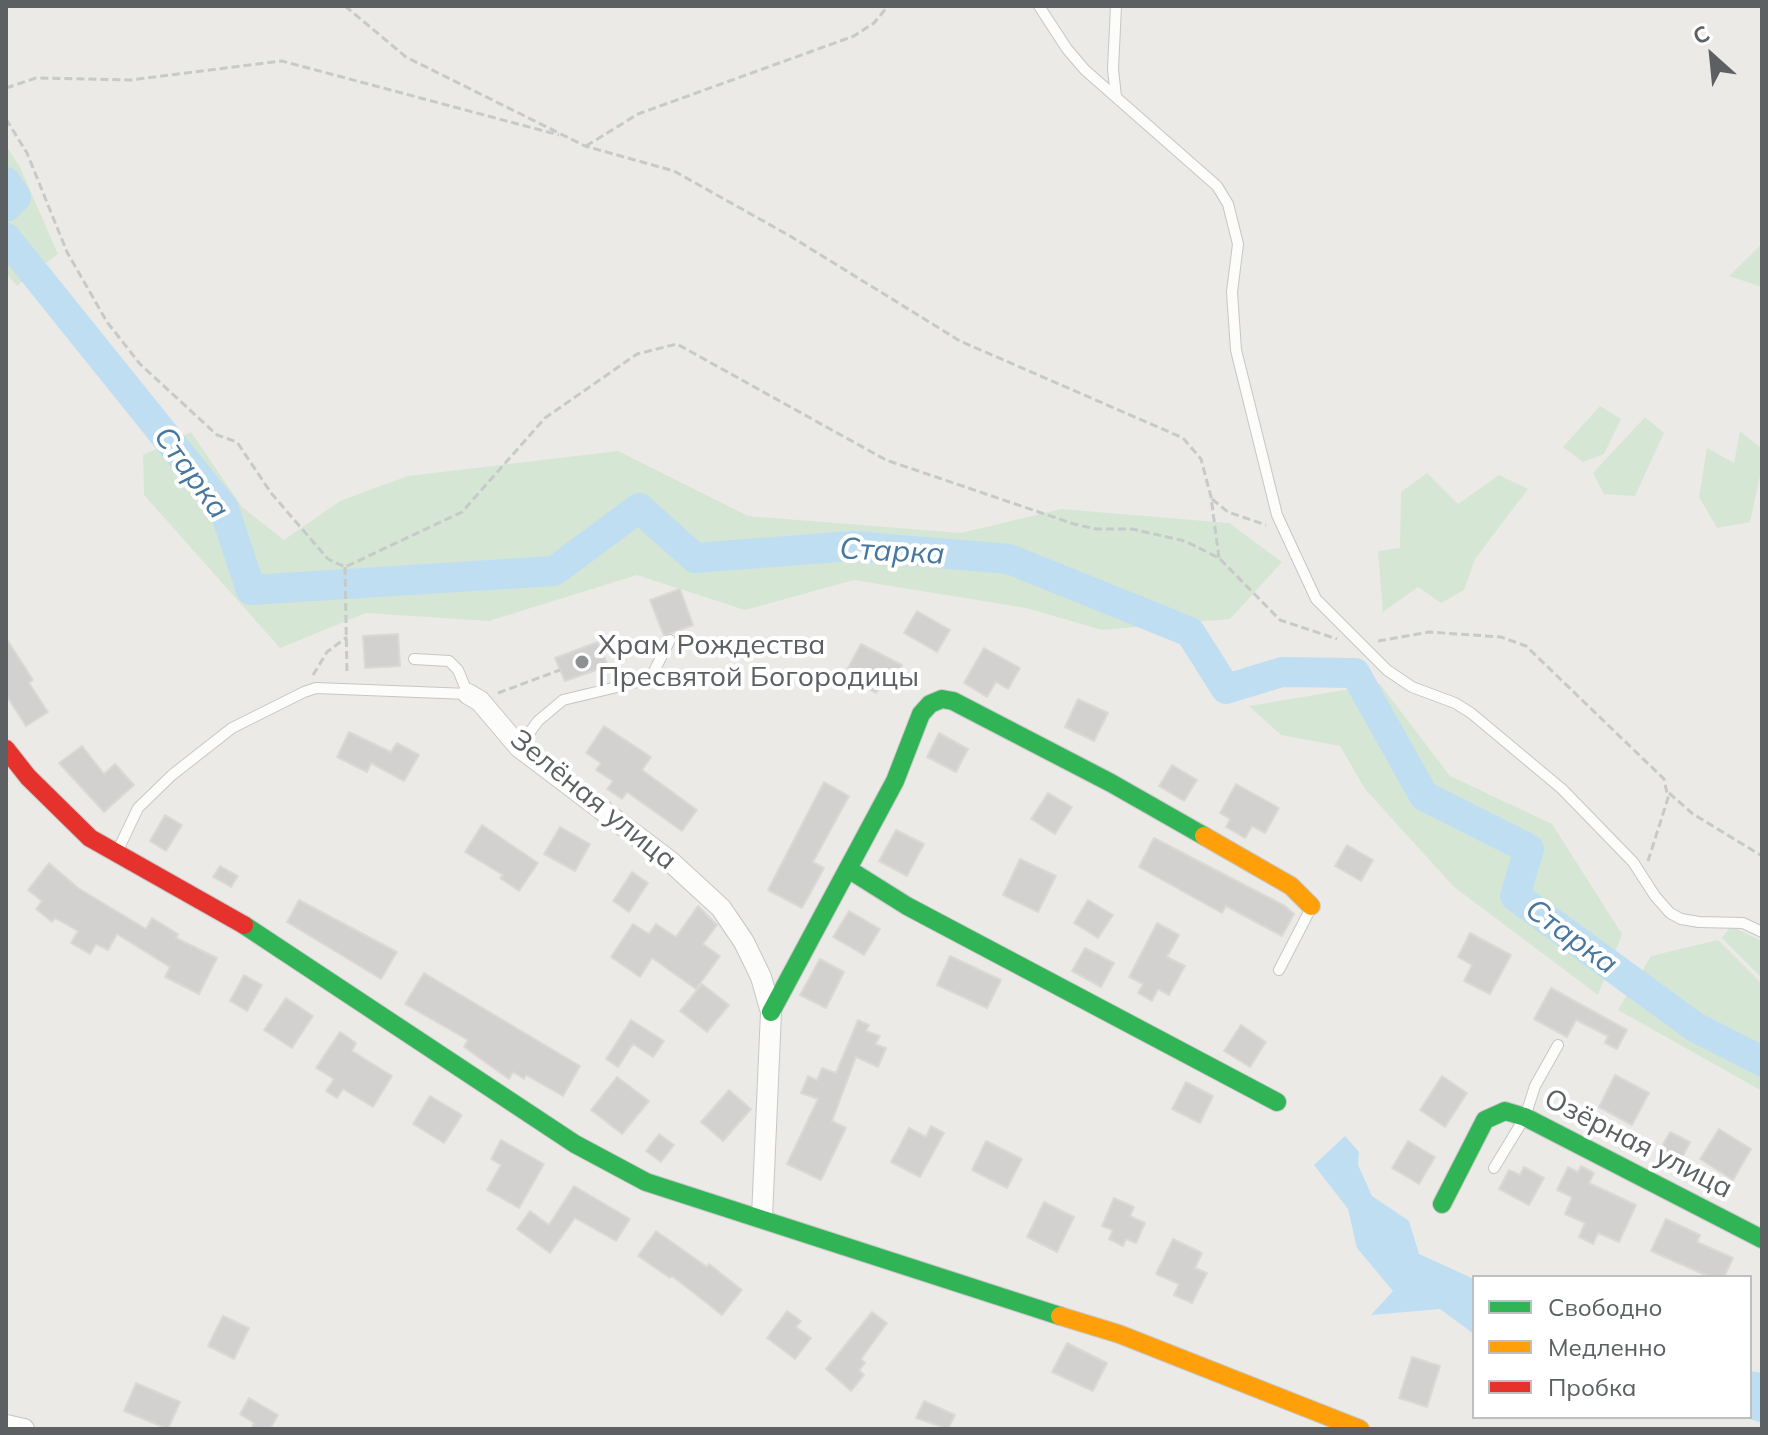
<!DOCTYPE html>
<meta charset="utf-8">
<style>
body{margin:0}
#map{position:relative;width:1768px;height:1435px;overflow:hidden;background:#ebeae7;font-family:Mulish,sans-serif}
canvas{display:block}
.frame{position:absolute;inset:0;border:8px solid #5c6063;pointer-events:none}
.legend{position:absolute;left:1472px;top:1275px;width:280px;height:144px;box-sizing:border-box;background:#fff;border:2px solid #bebfc1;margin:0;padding:10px 14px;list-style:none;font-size:24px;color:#5c6063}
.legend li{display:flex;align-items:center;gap:16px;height:40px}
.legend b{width:40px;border:2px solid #bebfc1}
.north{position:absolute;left:1672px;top:16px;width:80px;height:80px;-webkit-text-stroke:6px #fff;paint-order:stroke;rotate:333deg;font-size:22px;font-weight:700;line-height:32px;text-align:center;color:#5c6063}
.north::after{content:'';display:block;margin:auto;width:28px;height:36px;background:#5c6063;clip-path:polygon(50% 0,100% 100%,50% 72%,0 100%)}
</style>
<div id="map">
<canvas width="1768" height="1435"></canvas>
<div class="frame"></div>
<ul class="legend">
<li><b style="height:10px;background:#30b455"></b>Свободно</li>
<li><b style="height:10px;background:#ff9f0a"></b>Медленно</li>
<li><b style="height:10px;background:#e5322d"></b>Пробка</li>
</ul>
<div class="north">С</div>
</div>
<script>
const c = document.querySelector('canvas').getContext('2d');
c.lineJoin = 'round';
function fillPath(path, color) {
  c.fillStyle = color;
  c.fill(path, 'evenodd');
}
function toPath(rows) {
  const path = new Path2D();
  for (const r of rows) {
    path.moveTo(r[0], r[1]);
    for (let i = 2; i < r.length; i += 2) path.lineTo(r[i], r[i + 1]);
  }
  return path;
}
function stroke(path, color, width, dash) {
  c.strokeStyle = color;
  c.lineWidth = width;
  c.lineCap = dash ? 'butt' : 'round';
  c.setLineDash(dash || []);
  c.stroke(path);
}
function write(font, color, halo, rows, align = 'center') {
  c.font = font + ' Mulish,sans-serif';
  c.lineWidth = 8;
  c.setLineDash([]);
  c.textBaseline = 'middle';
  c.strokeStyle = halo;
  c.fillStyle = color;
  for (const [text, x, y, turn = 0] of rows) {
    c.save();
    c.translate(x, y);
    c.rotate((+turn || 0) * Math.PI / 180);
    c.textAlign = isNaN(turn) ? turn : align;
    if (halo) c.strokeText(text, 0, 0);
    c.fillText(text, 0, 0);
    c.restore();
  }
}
const green = toPath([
 [6,146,19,165,58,254,17,286,6,273],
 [1762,244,1762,287,1729,276],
 [1600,406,1621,419,1604,454,1583,462,1563,447],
 [1645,417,1664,433,1635,496,1604,494,1593,473],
 [1740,431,1762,449,1762,467,1750,522,1717,528,1699,497,1707,448,1734,463],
 [191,432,242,507,284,540,340,501,408,476,618,451,748,516,961,533,1061,509,1229,523,1282,562,1230,619,1102,630,1026,608,854,580,745,610,637,575,489,621,366,613,280,648,144,495,143,455],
 [1427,473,1458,504,1499,475,1528,489,1475,559,1464,590,1441,603,1418,587,1383,612,1378,551,1400,548,1401,492],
 [1380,684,1450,776,1552,824,1622,934,1598,995,1454,887,1365,789,1340,746,1281,735,1249,706],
 [1731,926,1762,941,1762,978,1722,938],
 [1718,940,1762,984,1762,1091,1618,1010,1651,956]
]);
const water = toPath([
 [1345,1136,1359,1152,1358,1165,1372,1196,1409,1221,1419,1254,1474,1279,1474,1334,1440,1309,1371,1315,1393,1291,1357,1248,1348,1209,1314,1165],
 [1750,1371,1762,1373,1762,1423,1744,1417,1750,1417]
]);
const river = toPath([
 [6,182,16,197,6,207],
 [6,238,224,509,251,590,554,571,639,508,695,558,852,546,1009,559,1190,632,1226,689,1282,672,1355,673,1424,796,1529,849,1515,896,1695,1027,1762,1061]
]);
const building = toPath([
 [680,589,693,625,664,636,650,600,680,589],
 [917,611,950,630,937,652,904,633,917,611],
 [398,634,400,666,365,668,363,636,398,634],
 [6,638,33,680,29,683,48,712,26,726,6,695,6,638],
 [598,642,608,666,565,681,555,658,598,642],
 [861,644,902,665,893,682,885,678,876,693,858,683,862,675,848,668,861,644],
 [984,648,1020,668,1008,689,996,682,987,697,964,683,984,648],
 [1078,699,1108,713,1094,741,1065,727,1078,699],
 [604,726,651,757,642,770,697,810,682,831,627,792,622,799,607,789,613,781,596,770,601,763,586,753,604,726],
 [349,732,391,752,397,743,419,755,404,781,371,763,367,772,337,757,349,732],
 [939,733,968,749,956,772,927,757,939,733],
 [82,746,104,774,115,764,134,785,104,812,59,763,82,746],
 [1172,765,1197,780,1184,801,1159,786,1172,765],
 [824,782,849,796,813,862,824,868,802,908,768,890,824,782],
 [1236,784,1279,808,1265,833,1252,826,1245,838,1226,827,1230,819,1220,813,1236,784],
 [1048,793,1072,807,1055,834,1031,819,1048,793],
 [165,815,182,825,166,851,150,841,165,815],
 [482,825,538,863,519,891,500,878,503,875,465,852,482,825],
 [560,827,590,844,575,871,544,854,560,827],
 [896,830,924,844,907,876,879,861,896,830],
 [1154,838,1285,906,1294,914,1282,936,1226,906,1222,913,1139,867,1154,838],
 [1347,845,1373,860,1361,881,1335,866,1347,845],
 [1020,859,1056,876,1038,912,1003,895,1020,859],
 [49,863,78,888,146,929,152,918,178,934,176,938,217,958,199,994,165,977,170,967,117,934,108,950,96,944,90,954,71,943,78,931,55,918,52,922,36,909,42,901,28,890,49,863],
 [220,866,238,876,231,887,213,877,220,866],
 [632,872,648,883,629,912,613,901,632,872],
 [299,900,397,952,381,979,287,922,299,900],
 [1088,900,1113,915,1098,938,1074,923,1088,900],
 [698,906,717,925,703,944,720,956,696,989,652,958,640,977,611,957,633,924,649,934,656,924,676,937,698,906],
 [849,911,880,929,864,955,833,937,849,911],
 [1157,923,1179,935,1167,957,1185,966,1169,995,1158,989,1152,1001,1138,993,1143,984,1129,977,1157,923],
 [1470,933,1511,955,1490,994,1464,981,1472,965,1458,957,1470,933],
 [1085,948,1114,963,1101,987,1072,971,1085,948],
 [950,956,1001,980,987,1008,937,985,950,956],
 [820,959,844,972,826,1008,800,995,820,959],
 [424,973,580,1066,563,1096,526,1075,524,1079,513,1072,509,1079,464,1047,468,1040,405,1004,424,973],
 [244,975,262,985,247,1011,230,1001,244,975],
 [702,984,729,1005,707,1032,680,1011,702,984],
 [1551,988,1627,1030,1617,1049,1605,1043,1608,1036,1576,1020,1567,1037,1534,1019,1551,988],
 [286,998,313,1016,292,1048,264,1030,286,998],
 [631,1020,664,1041,653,1057,633,1044,618,1067,606,1059,631,1020],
 [858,1020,869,1025,866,1031,880,1036,875,1044,886,1048,878,1067,856,1057,832,1121,846,1128,821,1180,787,1164,818,1099,801,1093,808,1076,817,1080,822,1068,836,1073,858,1020],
 [1241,1025,1266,1042,1250,1067,1224,1051,1241,1025],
 [340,1032,356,1043,352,1051,392,1076,373,1107,343,1089,337,1098,326,1091,334,1079,316,1068,340,1032],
 [1615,1075,1649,1093,1632,1125,1599,1107,1615,1075],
 [1442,1076,1467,1093,1445,1127,1420,1110,1442,1076],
 [617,1077,649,1101,622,1134,591,1110,617,1077],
 [1186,1082,1213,1096,1200,1123,1172,1109,1186,1082],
 [729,1090,751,1109,723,1141,701,1122,729,1090],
 [430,1096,462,1115,444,1143,413,1124,430,1096],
 [931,1126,944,1133,920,1177,891,1162,909,1128,926,1137,931,1126],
 [1719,1129,1751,1149,1733,1180,1700,1159,1719,1129],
 [1670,1132,1690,1142,1677,1168,1656,1157,1670,1132],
 [659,1134,674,1145,661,1162,646,1151,659,1134],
 [501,1140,544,1164,519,1208,487,1190,501,1165,491,1159,501,1140],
 [986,1141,1022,1159,1007,1188,972,1170,986,1141],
 [1408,1141,1435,1157,1419,1184,1392,1168,1408,1141],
 [1581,1166,1594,1173,1589,1183,1636,1205,1619,1242,1598,1233,1593,1244,1579,1237,1585,1223,1565,1214,1572,1197,1557,1190,1568,1167,1578,1172,1581,1166],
 [1524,1167,1544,1178,1529,1205,1499,1189,1509,1170,1520,1175,1524,1167],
 [574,1186,630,1219,616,1241,575,1218,550,1253,517,1229,530,1211,549,1225,574,1186],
 [1114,1198,1134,1207,1130,1216,1145,1223,1136,1243,1126,1239,1123,1246,1109,1239,1113,1230,1102,1226,1114,1198],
 [1044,1202,1074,1217,1057,1252,1027,1237,1044,1202],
 [1666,1219,1700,1235,1697,1242,1733,1258,1724,1277,1710,1277,1651,1251,1666,1219],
 [656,1231,707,1267,709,1264,742,1290,722,1315,672,1276,670,1278,638,1256,656,1231],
 [1173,1239,1202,1253,1195,1268,1207,1273,1192,1303,1174,1295,1179,1284,1156,1274,1173,1239],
 [787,1311,801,1321,796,1327,811,1338,795,1359,767,1338,787,1311],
 [872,1312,887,1323,861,1359,865,1363,859,1370,864,1375,851,1391,826,1369,872,1312],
 [223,1316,249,1328,234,1359,208,1346,223,1316],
 [1067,1343,1107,1363,1093,1391,1052,1372,1067,1343],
 [1412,1357,1440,1366,1427,1407,1399,1398,1412,1357],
 [136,1383,180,1402,168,1429,124,1411,136,1383],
 [249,1398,278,1415,270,1429,251,1429,254,1423,240,1414,249,1398],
 [924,1401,955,1415,948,1429,916,1418,924,1401]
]);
const path = toPath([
 [345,6,406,57,585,146,674,171,790,236,960,341,1183,438,1201,459,1211,497,1219,558],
 [6,88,36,78,131,80,282,61,559,135],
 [6,119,27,153,67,252,107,322,140,364,217,435,237,442,271,493,328,559,345,567,462,512,545,418,637,354,677,344,886,460,1074,524,1096,529,1132,529,1185,541,1219,558,1280,620,1337,639],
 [586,146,638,114,854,36,874,23,888,6],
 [1212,499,1228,512,1266,525],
 [345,567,347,675],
 [1378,641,1429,632,1501,637,1526,646,1664,779,1668,798,1648,861],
 [313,675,327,652,347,637],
 [498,693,560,670],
 [1669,793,1693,814,1762,856]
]);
const lane = toPath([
 [1039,6,1067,49,1085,70,1217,186,1228,204,1238,244,1232,292,1236,350,1277,515,1316,599,1387,670,1412,687,1455,703,1471,713,1562,789,1633,862,1655,896,1670,913,1681,919,1699,922,1743,923,1762,932],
 [1116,97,1113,69,1116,6],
 [519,747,538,721,563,700,650,679,670,640],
 [118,850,138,808,172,775,232,728,304,692,316,688,468,694,458,670,449,661,414,659],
 [1279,970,1311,908],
 [1494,1168,1525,1117,1535,1086,1558,1045]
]);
const street = toPath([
 [468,694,480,701,519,747,671,862,721,908,744,942,761,977,771,1012,762,1217],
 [6,1425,24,1429]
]);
const fast = toPath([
 [848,869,907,906,1277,1102],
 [244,925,575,1144,646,1182,1060,1316],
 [771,1012,895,781,921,714,930,704,942,699,953,701,1111,783,1204,836],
 [1442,1204,1485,1120,1505,1111,1525,1117,1762,1239]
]);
const slow = toPath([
 [1204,836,1291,886,1311,906],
 [1060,1316,1119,1334,1360,1429]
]);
const jam = toPath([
 [6,749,28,777,90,838,244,925]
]);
const markers = [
 [582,662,8,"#8e9091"]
];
const poiNames = [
 ["Храм Рождества",598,646],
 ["Пресвятой Богородицы",598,678]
];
const streetNames = [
 ["Зелёная улица",593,800,39],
 ["Озёрная улица",1638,1144,27]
];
const waterNames = [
 ["Старка",191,473,54],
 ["Старка",892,552,3],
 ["Старка",1571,937,36]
];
fillPath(green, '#d6e6d4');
fillPath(water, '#bfdef2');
stroke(river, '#bfdef2', 30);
fillPath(building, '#d2d1cf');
stroke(building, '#dad9d6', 2);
stroke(lane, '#c6c6c6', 12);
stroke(street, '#c6c6c6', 22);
stroke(fast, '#c8c8c8', 20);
stroke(slow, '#c8c8c8', 20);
stroke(jam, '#c8c8c8', 20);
stroke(path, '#c6cac8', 3, [8, 4]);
stroke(lane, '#fcfcfb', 10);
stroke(street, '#fcfcfb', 20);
stroke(fast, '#30b455', 18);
stroke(slow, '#ff9f0a', 18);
stroke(jam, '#e5322d', 18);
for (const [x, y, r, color] of markers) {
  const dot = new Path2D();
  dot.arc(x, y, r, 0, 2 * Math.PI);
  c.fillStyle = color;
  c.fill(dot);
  stroke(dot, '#fff', 3);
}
write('28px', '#5c6063', '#fff', poiNames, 'left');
write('28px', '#5c6063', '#fff', streetNames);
write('italic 30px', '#47769e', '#fff', waterNames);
</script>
